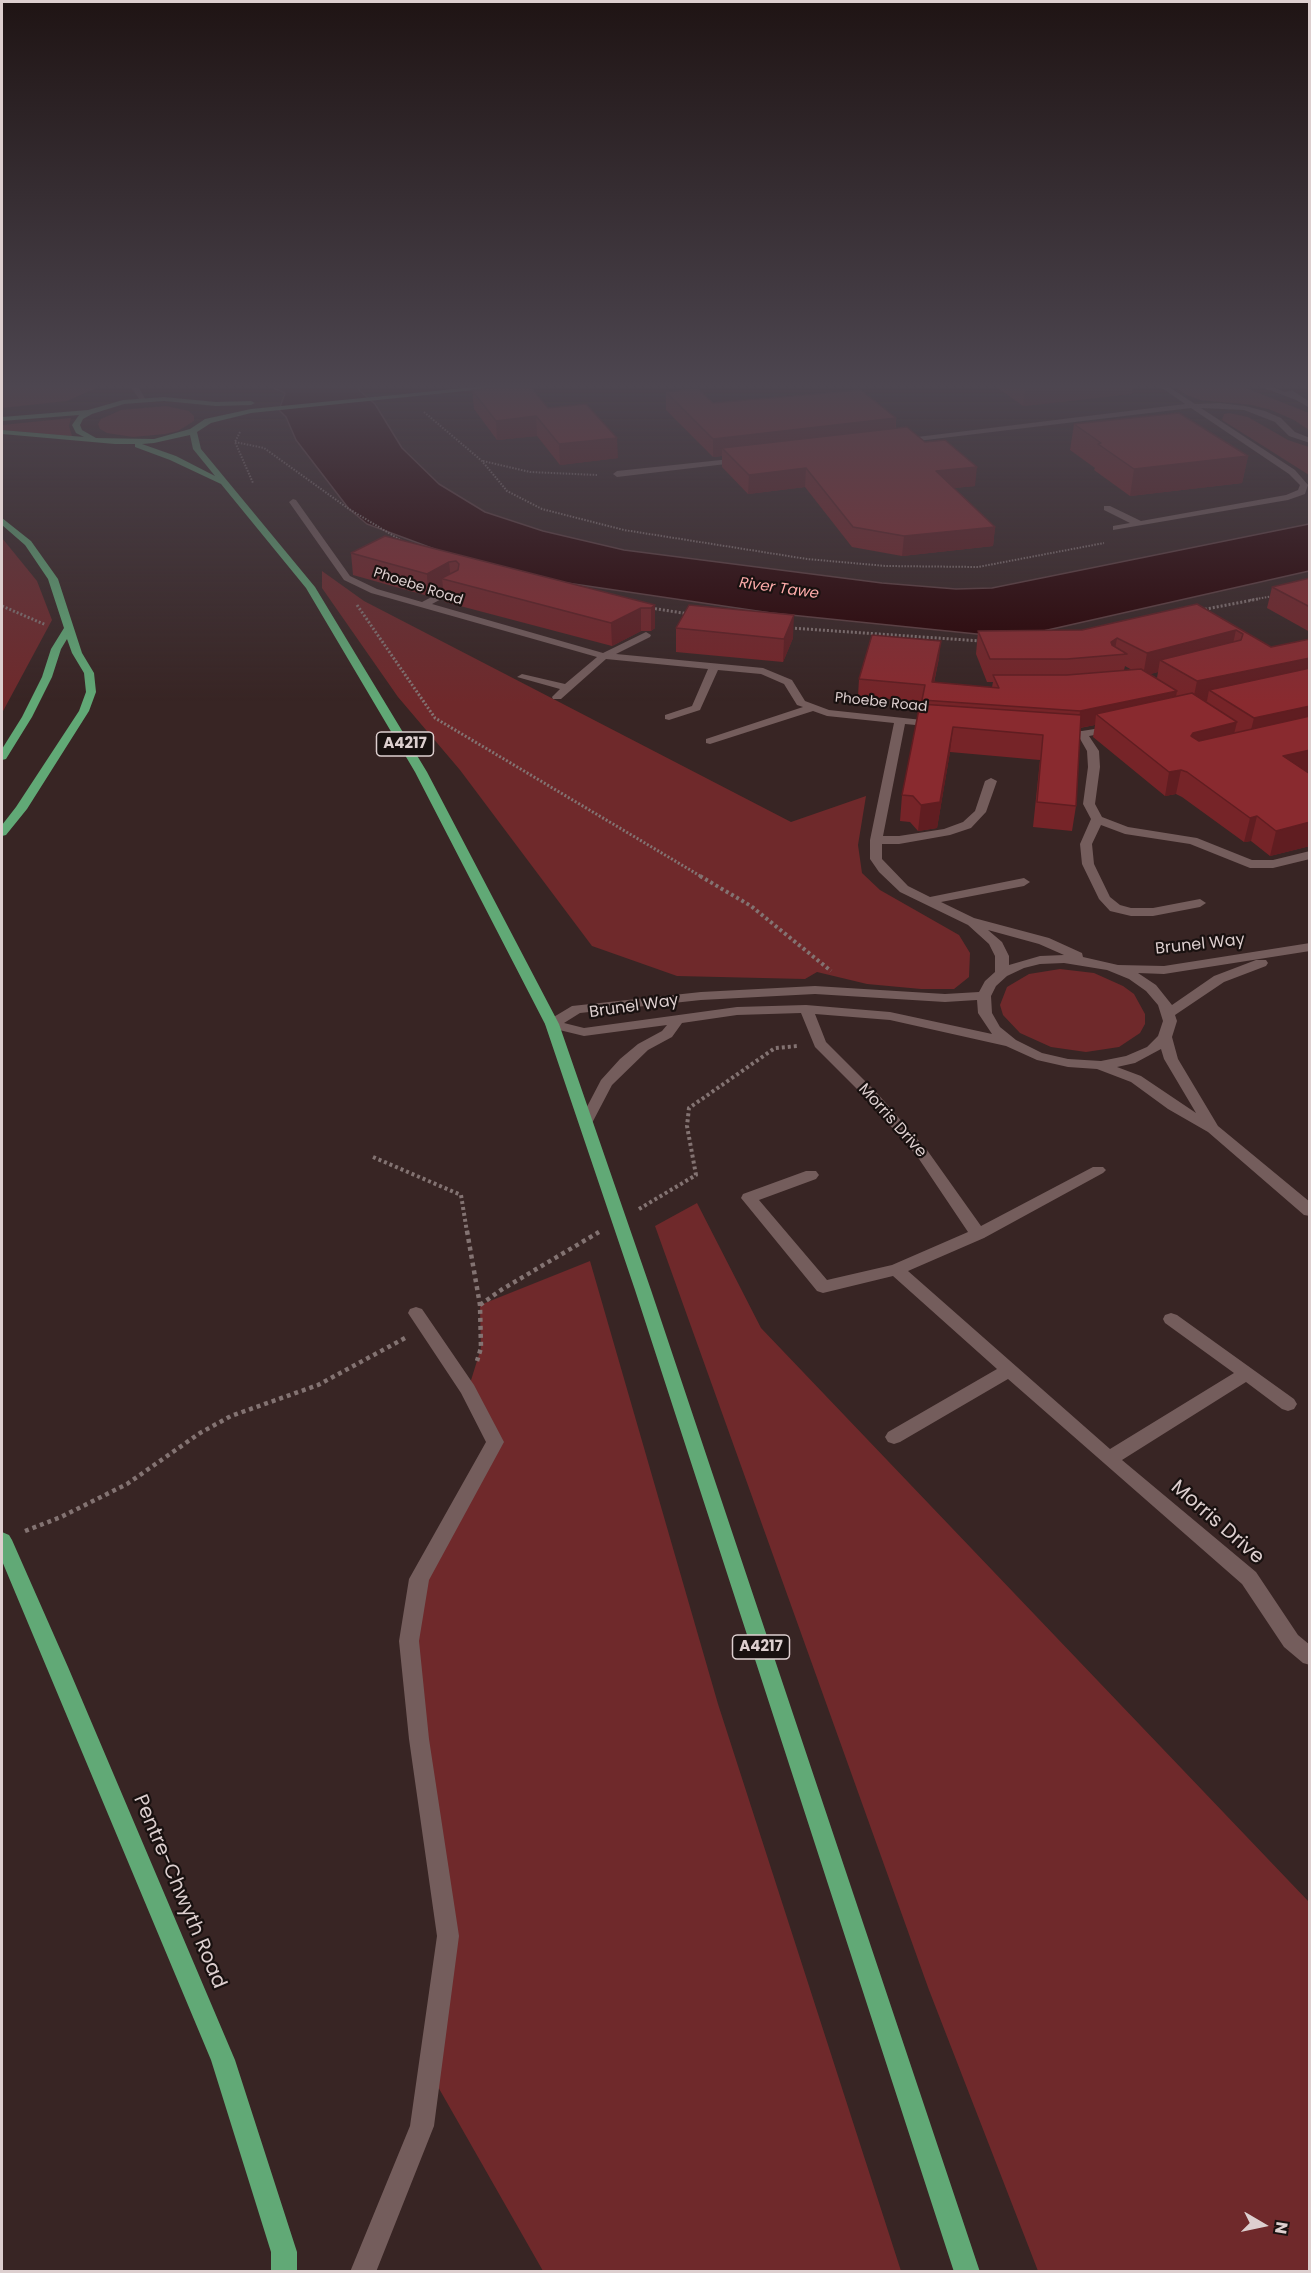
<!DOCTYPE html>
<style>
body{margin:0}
#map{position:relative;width:1311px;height:2273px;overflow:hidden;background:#382524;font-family:Poppins,sans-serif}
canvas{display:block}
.frame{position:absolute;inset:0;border:3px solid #ddcfcf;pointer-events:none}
.north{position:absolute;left:1233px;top:2195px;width:60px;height:60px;-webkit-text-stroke:4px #191110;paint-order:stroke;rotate:99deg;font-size:16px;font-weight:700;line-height:24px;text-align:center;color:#ddcfcf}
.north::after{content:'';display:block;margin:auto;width:21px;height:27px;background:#ddcfcf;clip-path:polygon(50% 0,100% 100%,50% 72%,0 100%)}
</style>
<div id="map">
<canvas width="1311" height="2273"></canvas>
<div class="frame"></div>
<div class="north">N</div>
</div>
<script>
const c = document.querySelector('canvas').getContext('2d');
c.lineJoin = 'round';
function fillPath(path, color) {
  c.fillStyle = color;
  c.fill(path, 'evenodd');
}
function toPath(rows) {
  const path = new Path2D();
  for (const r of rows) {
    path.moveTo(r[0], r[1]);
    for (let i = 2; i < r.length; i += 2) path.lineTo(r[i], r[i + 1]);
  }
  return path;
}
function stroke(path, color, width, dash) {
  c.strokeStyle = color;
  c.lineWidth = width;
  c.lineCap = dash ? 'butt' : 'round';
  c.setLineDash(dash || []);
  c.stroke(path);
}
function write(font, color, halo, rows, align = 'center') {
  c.font = font + ' Poppins,sans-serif';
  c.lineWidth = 4.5;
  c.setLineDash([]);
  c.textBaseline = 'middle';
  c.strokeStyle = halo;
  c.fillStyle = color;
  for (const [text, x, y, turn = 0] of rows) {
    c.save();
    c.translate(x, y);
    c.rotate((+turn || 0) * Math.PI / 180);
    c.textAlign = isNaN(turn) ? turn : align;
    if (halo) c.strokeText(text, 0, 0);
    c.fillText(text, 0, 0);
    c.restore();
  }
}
const green = toPath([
 [2,384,96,384,97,388,67,401,2,408],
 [1172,384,1233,384,1244,387,1309,413,1309,430,1294,420,1271,410,1252,405,1200,400,1186,395],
 [166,406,189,411,194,416,194,421,178,431,165,434,133,437,107,433,100,429,98,424,101,419,121,410],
 [1229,413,1248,417,1288,440,1309,447,1309,475,1222,420,1224,414],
 [71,418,69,426,72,436,70,436,2,430,2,425],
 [2,538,37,581,52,620,2,713],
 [322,571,364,601,791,822,866,796,858,845,862,873,880,890,959,935,970,953,969,977,954,989,921,989,867,984,817,972,805,979,677,976,592,946,460,770,398,697,322,588],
 [1060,969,1094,973,1123,986,1134,994,1145,1014,1145,1024,1140,1033,1119,1047,1086,1052,1051,1047,1020,1033,1003,1015,1000,1005,1007,987,1029,974],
 [697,1203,761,1328,1309,1902,1309,2271,1038,2271,929,1990,655,1226],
 [590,1261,718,1704,901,2271,543,2271,429,2071,448,1936,409,1641,419,1579,495,1442,468,1390,481,1348,480,1305]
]);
const water = toPath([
 [265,384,359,384,359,390,375,404,402,448,439,484,485,512,543,531,624,550,882,583,956,589,992,588,1309,524,1309,571,1021,636,1006,637,771,613,533,578,464,560,367,524,349,509,296,440,286,417,279,410,285,393,265,384]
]);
const pathFar3 = toPath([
 [424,412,482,461,507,491,542,509,624,530,807,559,886,566,978,567,1104,543],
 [240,432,235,442,253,483],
 [235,442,264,448,349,509,402,541],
 [483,461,530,472,597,475],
 [1250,600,1273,596]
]);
const pathFar2 = toPath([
 [357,605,435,718,702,877],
 [2,606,46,625],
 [651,608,689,614],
 [1201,610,1258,599],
 [791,628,981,641]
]);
const pathFar1 = toPath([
 [700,876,751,906,831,971],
 [373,1157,461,1195,467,1232],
 [639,1209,696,1175,687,1126,689,1108,775,1048,798,1046]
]);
const path = toPath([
 [467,1231,480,1305,481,1348,477,1361],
 [480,1305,501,1290,599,1232],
 [25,1531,61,1517,127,1484,200,1433,231,1416,318,1385,407,1337]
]);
const minor = toPath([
 [129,384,137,384,147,402,141,402,129,384],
 [1156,384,1165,384,1195,404,1220,403,1245,406,1265,411,1281,418,1295,432,1310,438,1310,443,1289,436,1275,422,1244,410,1201,408,1295,470,1308,485,1305,494,1288,500,1113,530,1113,526,1130,523,1104,510,1104,506,1110,506,1141,521,1286,495,1298,490,1300,485,1289,474,1191,408,901,443,897,441,901,439,1185,404,1156,384],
 [1253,384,1265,384,1285,392,1292,390,1310,402,1310,408,1296,400,1253,384],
 [740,458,744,460,743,462,617,477,613,474,617,471,740,458],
 [293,499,296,500,350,576,377,589,422,602,455,585,458,586,458,590,432,604,603,653,646,632,651,635,650,637,616,654,763,668,792,680,805,701,829,710,941,722,941,726,937,727,905,724,883,836,899,836,944,829,963,822,975,811,985,781,991,778,997,781,986,812,971,828,950,835,899,844,882,844,882,859,908,886,930,897,1024,878,1030,882,1024,886,941,902,974,918,1049,938,1082,953,1083,957,1118,965,1164,966,1310,943,1310,951,1164,974,1138,973,1156,985,1172,1005,1214,976,1256,960,1266,960,1268,963,1266,966,1224,982,1175,1015,1177,1021,1172,1037,1178,1059,1218,1126,1310,1202,1310,1216,1304,1215,1208,1132,1168,1109,1131,1082,1097,1069,1068,1067,1037,1060,1006,1046,890,1020,815,1014,826,1042,876,1092,927,1150,981,1226,1093,1167,1103,1167,1106,1170,1103,1173,984,1238,908,1271,1110,1449,1234,1373,1165,1323,1163,1319,1165,1315,1171,1313,1177,1315,1294,1399,1297,1404,1294,1409,1288,1411,1282,1409,1246,1382,1122,1460,1256,1572,1298,1635,1310,1645,1310,1665,1303,1663,1284,1647,1242,1584,1008,1379,900,1442,894,1444,888,1442,885,1437,888,1432,997,1369,893,1276,823,1293,817,1291,741,1198,743,1194,806,1171,816,1171,819,1175,816,1179,759,1200,827,1280,892,1265,968,1232,917,1156,866,1098,815,1047,801,1013,737,1015,682,1023,672,1037,648,1050,612,1085,591,1125,581,1125,579,1122,601,1080,620,1059,638,1044,662,1031,667,1025,584,1036,547,1027,545,1024,547,1021,572,1006,701,992,815,986,945,994,979,992,985,981,995,972,995,956,989,944,968,925,900,892,879,872,870,859,870,840,894,723,827,716,813,711,710,744,706,743,706,739,803,707,797,705,784,684,761,674,718,670,700,710,669,720,665,719,665,715,692,706,708,669,606,659,561,699,553,699,552,697,560,689,517,677,522,674,565,684,597,657,371,593,344,580,289,502,293,499],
 [988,930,1039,944,1064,955,1040,956,1009,965,1009,956,1002,942,988,930],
 [1064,963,1107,970,1129,979,1146,991,1158,1005,1163,1021,1158,1036,1147,1047,1126,1056,1101,1061,1068,1059,1042,1053,1016,1040,1000,1027,992,1013,991,996,996,986,1007,976,1024,968,1040,964,1064,963],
 [815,994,945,1002,977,1000,978,1013,992,1034,890,1012,806,1005,737,1007,584,1028,564,1023,580,1013,701,1000,815,994],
 [1161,1049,1164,1059,1196,1113,1141,1076,1117,1067,1135,1063,1161,1049],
 [1113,726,1118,729,1117,731,1089,736,1099,751,1100,767,1095,804,1102,817,1128,827,1197,838,1252,860,1273,860,1310,851,1310,859,1273,868,1250,868,1190,844,1125,834,1101,825,1092,844,1094,864,1110,897,1120,905,1131,908,1153,908,1200,899,1206,903,1200,907,1153,916,1131,916,1110,911,1099,899,1082,864,1080,844,1091,819,1083,804,1088,767,1087,751,1079,737,1060,736,1055,733,1060,730,1082,731,1113,726],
 [416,1307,422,1309,474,1385,504,1442,429,1580,419,1641,429,1739,459,1936,434,2126,376,2272,350,2272,410,2126,437,1936,409,1739,399,1641,409,1579,486,1442,461,1393,408,1313,410,1309,416,1307]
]);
const major = toPath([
 [505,384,534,384,251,413,211,423,197,432,201,449,315,587,427,772,559,1024,651,1290,980,2272,954,2272,635,1290,545,1024,415,772,306,588,221,484,170,460,135,447,135,444,115,444,2,434,2,430,84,437,76,433,72,425,79,415,2,421,2,417,88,410,123,400,164,397,216,402,251,401,255,403,251,405,216,406,164,401,124,404,92,414,83,419,80,425,82,430,96,438,154,439,190,429,205,419,251,409,505,384],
 [190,435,193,449,215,476,176,456,142,444,154,443,190,435],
 [2,518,31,541,58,579,82,653,94,673,96,692,89,711,27,809,6,835,2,836,2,825,16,807,79,711,86,692,84,673,72,653,67,639,61,649,52,677,32,717,6,759,2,760,2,749,22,717,42,677,51,649,64,628,48,579,25,545,2,525,2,518],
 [2,1532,9,1535,12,1540,68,1667,235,2060,297,2252,297,2272,271,2272,271,2252,211,2060,2,1561,2,1532]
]);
const wall = toPath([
 [992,384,1133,384,1132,394,1023,406],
 [472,390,548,408,618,458,560,465,537,436,497,440,474,409],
 [666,392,713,403,896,418,896,428,975,486,954,488,995,527,993,546,902,556,852,547,805,487,748,494,722,467,722,456,713,457,666,410],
 [1074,424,1248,456,1242,483,1130,496,1094,470,1095,468,1070,450],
 [385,536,655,605,655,628,651,631,641,631,612,646,445,602,444,600,443,588,428,596,353,575,351,553],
 [1310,578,1310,632,1267,608,1272,587],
 [1197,604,1271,647,1310,639,1310,773,1308,773,1310,774,1310,846,1270,856,1251,841,1244,842,1182,797,1176,794,1165,796,1093,737,1095,725,1080,728,1076,806,1072,831,1033,827,1040,760,950,752,937,828,918,831,910,822,900,821,902,795,922,702,858,696,859,679,939,658,934,683,992,687,993,682,987,682,976,654,978,631,1082,630],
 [1125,666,1132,670,1124,670],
 [1158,672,1157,678,1150,674],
 [676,628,793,638,783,662,676,652]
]);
const shadedWall = toPath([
 [1062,384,1133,384,1132,394,1023,406,1025,388],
 [536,416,537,436,497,440,496,421],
 [896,418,895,436,722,448,722,456,713,457,713,439],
 [617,438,618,458,560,465,559,444],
 [1248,456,1242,483,1130,496,1134,469],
 [977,467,975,486,934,490,936,471],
 [806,468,805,487,748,494,749,475],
 [995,527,993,546,902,556,904,536],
 [449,562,451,581,442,578,443,588,428,596,427,574],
 [655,605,655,628,651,631,651,608],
 [641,608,641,631,612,646,611,623],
 [794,615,793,638,783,662,784,639],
 [1236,630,1231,653,1160,660,1158,672,1143,676,1147,653],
 [1117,638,1114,655,1111,642],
 [941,641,939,658,930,700,932,682],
 [1310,658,1310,680,1209,690,1207,701,1192,705,1197,681],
 [1177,691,1174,708,1096,714,1095,725,1078,728,1080,711],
 [1310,706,1310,728,1248,742,1254,718],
 [1237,722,1231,746,1188,756,1191,736,1193,733],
 [953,727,950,752,937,828,918,831,921,805],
 [1310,750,1310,773,1277,780,1283,756],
 [1181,770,1176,794,1165,796,1169,772],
 [1257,816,1251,841,1244,842,1250,818],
 [1310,822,1310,846,1270,856,1276,831]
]);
const building = toPath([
 [528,384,548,408,586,404,617,438,559,444,536,416,496,421,472,390,528,384],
 [1019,384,1062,384,1025,388,1019,384],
 [698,389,713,403,861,390,896,418,713,439,666,392,698,389],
 [1179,413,1248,456,1134,469,1098,444,1101,443,1074,424,1179,413],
 [907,427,925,442,945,440,977,467,936,471,995,527,904,536,853,527,806,468,749,475,722,448,907,427],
 [385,536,655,605,651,608,641,608,611,623,443,579,442,578,458,570,459,564,456,561,449,562,427,574,351,553,385,536],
 [1310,578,1310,607,1272,587,1310,578],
 [1197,604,1271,647,1310,639,1310,658,1197,681,1160,660,1241,640,1243,634,1236,630,1147,653,1117,638,1111,642,1112,645,1127,654,1067,659,990,659,978,631,1082,630,1197,604],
 [689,605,794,615,784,639,676,628,689,605],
 [872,635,941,641,932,682,999,688,993,675,1067,675,1141,669,1177,691,1080,711,922,700,925,685,859,679,872,635],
 [1310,668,1310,706,1254,718,1209,690,1310,668],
 [1192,693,1237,722,1193,733,1191,736,1199,741,1310,716,1310,750,1283,756,1310,774,1310,822,1276,831,1257,816,1250,818,1187,772,1181,770,1169,772,1096,714,1192,693],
 [920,704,1081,715,1076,806,1037,802,1043,735,953,727,940,802,921,805,913,796,902,795,920,704]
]);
const farStreetnames = [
 ["Phoebe Road",418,587,18],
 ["Phoebe Road",881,703,6]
];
const farWaternames = [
 ["River Tawe",779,589,8]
];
const shields = [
 [405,744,57],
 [761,1647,57]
];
const shieldNames = [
 ["A4217",405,744],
 ["A4217",761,1647]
];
const streetNames = [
 ["Brunel Way",1200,945,-6],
 ["Brunel Way",634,1007,-8],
 ["Morris Drive",892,1121,48]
];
const nearStreetnames = [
 ["Morris Drive",1217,1523,41],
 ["Pentre-Chwyth Road",179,1892,67]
];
fillPath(green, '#6f292b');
fillPath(water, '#280002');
stroke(water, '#5e3e40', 1.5);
stroke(pathFar3, '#837372', 2, [1.5, 1.5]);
stroke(pathFar2, '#837372', 3, [2, 2]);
stroke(pathFar1, '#837372', 4, [3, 3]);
stroke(path, '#837372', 4.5, [4, 4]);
fillPath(minor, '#745d5c');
fillPath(major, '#61a976');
fillPath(wall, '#762428');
fillPath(shadedWall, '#601d21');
fillPath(building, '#892a2f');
stroke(building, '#601d21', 1.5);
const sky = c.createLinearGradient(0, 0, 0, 702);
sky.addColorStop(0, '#1f1414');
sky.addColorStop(0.55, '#4d4650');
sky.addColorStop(1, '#4d465000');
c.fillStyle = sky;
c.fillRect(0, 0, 1311, 702);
write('14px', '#ddcfcf', '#191110', farStreetnames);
write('italic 15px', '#fcaba9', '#191110', farWaternames);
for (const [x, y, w] of shields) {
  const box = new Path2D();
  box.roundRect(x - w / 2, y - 12, w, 24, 4.5);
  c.fillStyle = '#191110';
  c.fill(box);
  stroke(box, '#ddcfcf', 1.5);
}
write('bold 15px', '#ddcfcf', null, shieldNames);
write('16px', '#ddcfcf', '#191110', streetNames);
write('20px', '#ddcfcf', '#191110', nearStreetnames);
</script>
